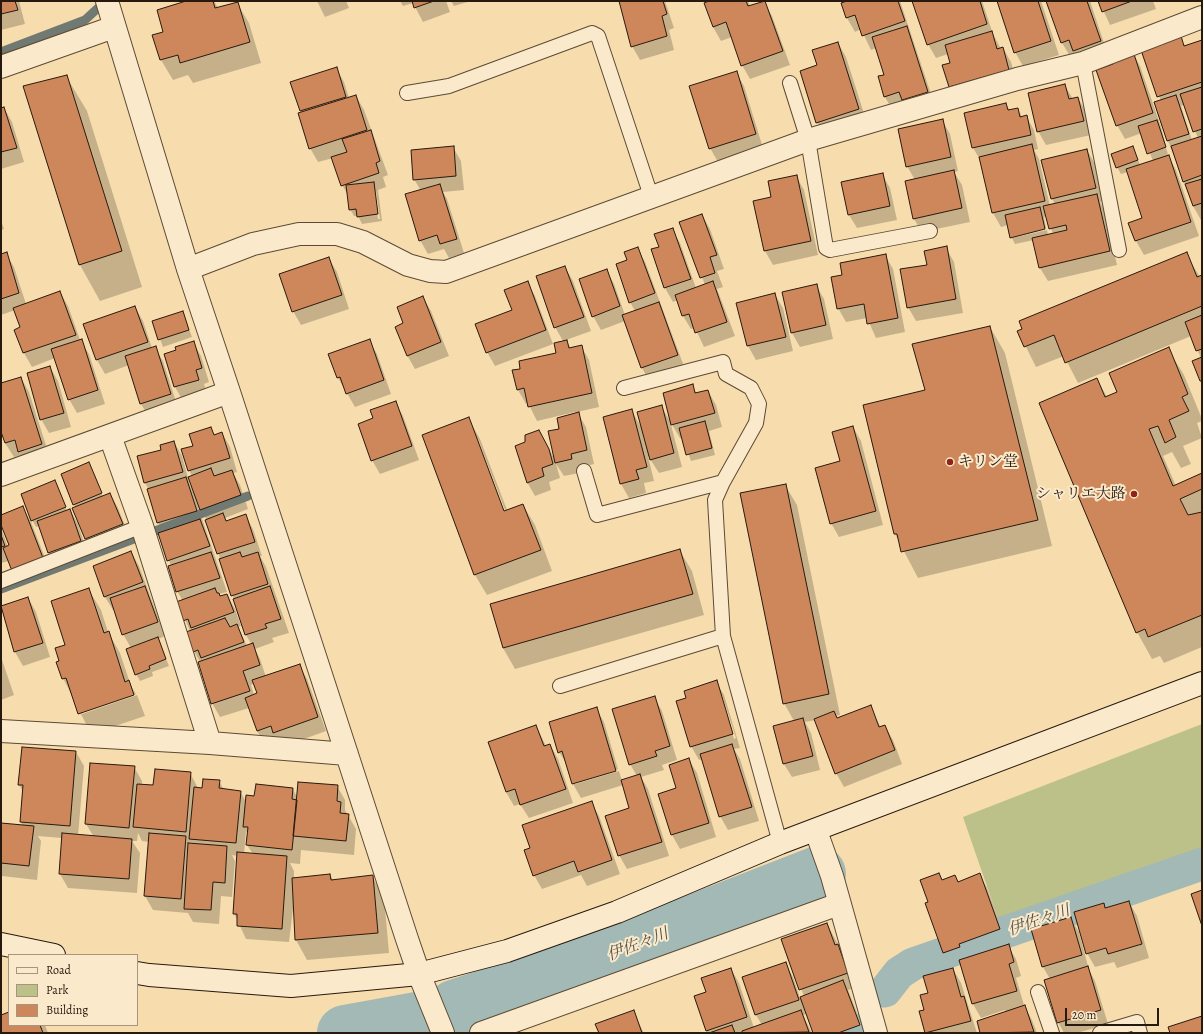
<!DOCTYPE html>
<meta charset="utf-8">
<style>
body{margin:0}
#map{position:relative;width:1203px;height:1034px;overflow:hidden;background:#f7ddad;font-family:Alegreya,serif}
canvas{display:block}
.frame{position:absolute;inset:0;border:2px solid #28190f;pointer-events:none}
.legend{position:absolute;left:8px;top:954px;width:130px;height:72px;box-sizing:border-box;background:#fae9ca;border:1px solid #a6967f;margin:0;padding:5px 7px;list-style:none;font-size:12px;color:#28190f}
.legend li{display:flex;align-items:center;gap:8px;height:20px}
.legend b{width:20px;border:1px solid #a6967f}
.scale{position:absolute;left:1065px;top:1008px;width:94px;height:18px;box-sizing:border-box;border:2px solid #28190f;border-top:0;padding-left:5px;font-size:12px;line-height:14px;white-space:nowrap;color:#28190f;-webkit-text-stroke:3px #fae9ca;paint-order:stroke}
</style>
<div id="map">
<canvas width="1203" height="1034"></canvas>
<div class="frame"></div>
<ul class="legend">
<li><b style="height:5px;background:#fae9ca"></b>Road</li>
<li><b style="height:11px;background:#bcc18a"></b>Park</li>
<li><b style="height:11px;background:#cd875a"></b>Building</li>
</ul>
<div class="scale">20 m</div>
</div>
<script>
const c = document.querySelector('canvas').getContext('2d');
c.lineJoin = 'round';
function fillPath(path, color) {
  c.fillStyle = color;
  c.fill(path, 'evenodd');
}
function toPath(rows) {
  const path = new Path2D();
  for (const r of rows) {
    path.moveTo(r[0], r[1]);
    for (let i = 2; i < r.length; i += 2) path.lineTo(r[i], r[i + 1]);
  }
  return path;
}
function stroke(path, color, width, dash) {
  c.strokeStyle = color;
  c.lineWidth = width;
  c.lineCap = dash ? 'butt' : 'round';
  c.setLineDash(dash || []);
  c.stroke(path);
}
function write(font, color, halo, rows, align = 'center') {
  c.font = font + ' Alegreya,"Noto Serif JP",serif';
  c.lineWidth = 4;
  c.setLineDash([]);
  c.textBaseline = 'middle';
  c.strokeStyle = halo;
  c.fillStyle = color;
  for (const [text, x, y, turn = 0] of rows) {
    c.save();
    c.translate(x, y);
    c.rotate((+turn || 0) * Math.PI / 180);
    c.textAlign = isNaN(turn) ? turn : align;
    if (halo) c.strokeText(text, 0, 0);
    c.fillText(text, 0, 0);
    c.restore();
  }
}
const green = toPath([
 [1202,724,1202,859,1156,874,1009,927,1001,927,963,817]
]);
const shadow = toPath([
 [1,1,19,1,25,24,1,30],
 [190,1,214,1,218,8,237,3,249,23,261,63,193,83,188,75,173,80,161,60,153,35,165,32],
 [317,1,346,1,349,8,325,17],
 [400,1,446,1,450,12,423,22,413,3,403,6],
 [451,1,471,1,454,6],
 [620,1,665,1,674,28,669,30,674,50,640,60,632,46],
 [712,1,748,1,750,6,764,2,772,16,790,65,750,79,742,65,732,37,721,41,713,27,705,3],
 [850,1,900,1,935,106,893,111,885,97,879,77,885,75,876,48,871,50,861,29,855,32,847,18,842,4],
 [913,1,982,1,993,34,1001,49,1003,48,1011,62,1017,84,958,100,950,86,951,64,948,54,936,58,928,44],
 [998,1,1041,1,1059,55,1023,66,1015,52],
 [1047,1,1090,1,1108,55,1070,56,1062,43],
 [1099,1,1153,1,1156,9,1110,25],
 [1180,38,1186,47,1202,41,1201,220,1193,206,1168,141,1155,103,1161,101,1143,50],
 [1184,105,1198,138,1192,140,1181,106],
 [838,43,846,57,867,123,825,136,817,122],
 [1132,52,1140,66,1161,127,1168,155,1176,170,1199,236,1144,255,1136,241,1129,223,1144,219,1128,172,1121,174,1117,167,1133,147,1140,165,1153,161,1142,133,1125,139,1117,125,1114,65],
 [336,68,344,82,349,98,356,96,364,110,388,175,383,177,386,187,378,190,382,221,362,224,358,216,354,216,350,209,348,195,342,185,333,158,318,162,310,148,302,113,292,83],
 [374,191,376,191,380,219,378,219],
 [736,72,744,86,763,148,718,162,710,148],
 [66,76,87,111,142,287,100,301,80,265,25,86],
 [1065,86,1073,99,1078,98,1086,112,1091,135,1046,145,1038,131],
 [1006,104,1010,111,1018,109,1022,117,1026,116,1034,130,1038,149,1034,150,1039,159,1050,206,1055,205,1052,198,1087,150,1095,164,1104,201,1100,202,1104,209,1117,265,1048,281,1040,268,1034,240,1015,244,1012,238,1047,230,1048,235,1053,234,1047,216,1044,217,1046,228,1012,236,1012,238,1008,225,1001,227,993,213,981,161,973,148],
 [4,108,12,122,24,162,1,169,1,109],
 [942,120,950,134,958,171,954,172,962,185,970,222,922,232,914,219,915,180,907,166],
 [453,147,461,161,464,190,443,192,447,199,464,253,449,258,444,249,428,254,420,240,421,191,414,179],
 [882,174,890,188,897,220,857,228,849,215],
 [796,176,804,190,818,255,773,265,765,251,772,198],
 [702,215,710,229,724,269,717,271,723,287,717,289,735,336,704,347,695,328,691,329,683,316,678,300,673,302,665,288,652,250,660,247,672,229,680,243,696,288,705,285,681,222],
 [1,221,4,229,1,230],
 [637,248,645,262,685,369,650,382,642,368,625,321,601,330,593,316,606,270,614,284,625,315,635,311,630,302,628,261],
 [946,248,954,262,963,313,916,321,908,307,928,265],
 [6,254,14,267,26,304,60,292,68,306,80,340,89,354,105,404,77,413,69,399,55,358,32,367,24,353,15,330,21,328,15,310,1,315,1,255],
 [1186,254,1200,277,1202,276,1202,382,1193,361,1201,358,1191,336,1078,383,1064,356,1036,367,1018,331],
 [885,255,893,269,905,332,876,338,867,318,846,322,838,308,843,276],
 [329,259,337,272,349,309,301,325,293,311],
 [565,267,573,281,591,331,566,340,571,349,581,346,589,360,599,407,577,412,586,427,594,464,578,468,579,473,564,476,556,464,560,478,549,482,551,490,535,496,527,482,547,445,556,462,560,430,576,414,575,412,537,421,528,403,526,404,518,390,514,371,521,370,557,353,563,341,555,327],
 [527,282,535,296,553,344,495,366,487,352,513,311],
 [816,285,824,299,833,339,800,347,792,333],
 [775,295,783,308,793,351,756,360,748,346],
 [423,297,431,311,449,356,415,369,407,355,405,324],
 [135,307,143,321,152,348,155,348,163,361,178,408,149,417,141,404,129,365,105,374,97,360,85,325],
 [183,312,192,337,163,347,154,322],
 [990,327,1005,353,1052,546,918,578,895,534,864,405,927,391],
 [369,341,377,354,391,394,355,407,338,378],
 [193,342,201,356,209,382,204,384,207,394,183,401,175,387,165,354,178,351],
 [1168,349,1184,375,1202,419,1202,421,1197,423,1202,438,1183,446,1191,464,1181,468,1172,452,1163,456,1176,486,1202,474,1202,647,1164,663,1160,656,1152,659,1137,632,1097,379,1107,397,1119,392],
 [50,367,58,381,71,427,49,433,41,419],
 [21,378,29,392,50,458,27,465,21,455,14,457,5,443,1,429,1,384],
 [692,386,697,394,708,391,716,405,722,427,709,431,715,455,691,461,683,438,680,438,671,423],
 [395,402,403,416,419,460,380,474,372,460,375,419],
 [661,406,670,421,682,467,659,473,648,456,654,481,644,483,646,493,629,498,621,484,632,411,641,427],
 [468,418,480,439,507,510,523,505,535,525,552,571,487,595,475,575],
 [476,439,478,439,507,515,505,516],
 [853,427,861,441,883,525,839,537,831,523,841,462],
 [210,428,214,435,222,433,230,447,237,472,233,473,240,485,248,509,225,518,227,522,245,515,253,529,262,556,260,556,266,567,289,633,272,638,274,642,255,649,260,659,266,677,299,665,307,679,326,731,282,747,265,744,257,731,249,708,220,717,212,703,200,662,194,651,190,631,178,603,183,601,177,591,171,566,159,534,164,532,158,523,149,490,145,483,162,450,174,442,182,456,188,478,192,476,189,470,194,447],
 [188,479,190,479,192,490,190,485],
 [198,507,207,520,246,635,252,645,247,646,238,627,241,626,235,609,227,595,221,597,219,594,227,592],
 [254,683,258,694,254,695,251,685],
 [89,464,103,497,110,494,118,508,130,538,94,553,86,539,73,509,76,508,74,504],
 [785,485,797,505,840,715,836,716,837,719,870,706,881,728,885,726,893,740,902,764,844,787,836,773,816,720,805,722,811,733,820,770,792,777,784,764,794,721,784,703],
 [58,488,67,511,70,510,78,524,88,555,57,566,49,552,39,526,36,527,32,520],
 [23,508,31,522,51,573,21,584,9,561,1,563,1,528,8,547,10,546,1,522,1,516],
 [680,551,692,571,704,615,515,669,503,648,491,604],
 [131,552,139,566,165,636,158,639,169,666,152,672,153,676,140,681,136,674,131,648,123,634,115,610,113,610,105,597,94,567],
 [89,590,101,610,108,632,120,653,131,686,136,694,82,712,82,714,137,695,145,716,91,734,63,678,61,661],
 [28,598,36,612,50,657,23,666,15,652,1,607],
 [1,657,14,695,1,700],
 [716,682,724,695,740,748,734,749,740,759,759,821,728,830,720,816,703,759,699,760,691,746,687,699],
 [720,695,722,695,736,738,734,739],
 [654,697,662,711,677,760,662,765,664,770,641,777,648,789,669,856,627,869,619,855,630,809,623,785,581,798,573,784,568,766,559,752,596,708,604,722,618,769,575,782,575,784,619,771,622,781,637,776,630,764],
 [536,726,546,746,550,745,558,759,573,803,529,818,520,804,514,806,506,792,489,742],
 [76,752,84,766,78,836,94,837,86,824,134,767,142,781,142,785,154,786,190,773,198,788,203,789,219,781,224,790,240,791,246,802,255,797,293,789,298,799,337,786,345,800,345,810,356,829,354,855,301,850,300,864,290,863,294,871,294,879,330,875,333,880,372,876,384,897,389,953,307,960,296,940,294,900,289,942,246,939,234,913,238,856,232,855,235,861,232,897,221,896,219,924,193,922,188,913,153,910,145,896,149,842,142,841,138,833,137,841,132,841,140,853,137,893,68,888,60,874,62,838,38,836,41,841,37,880,2,876,1,824,23,826,21,822,23,791,19,785],
 [246,831,248,834,247,845,253,854,244,854],
 [689,760,697,773,716,837,680,849,672,835,659,794,677,788],
 [591,802,599,816,620,874,587,886,581,875,542,889,534,875],
 [939,874,942,880,955,876,959,882,979,874,987,888,1007,943,993,948,994,950,1008,946,1016,959,1021,976,1016,978,1024,1005,1032,1020,1037,1033,982,1033,978,1022,1006,1012,1005,1010,981,1018,973,1004,961,963,952,966,944,952,929,903],
 [1129,902,1137,916,1149,958,1117,968,1114,962,1095,967,1087,953,1103,904,1106,909],
 [1071,919,1079,932,1089,970,1095,981,1108,1024,1077,1033,1064,1033,1058,1022,1050,979,1043,967,1032,930],
 [827,924,846,959,856,987,848,990,865,1033,814,1033,807,1014,803,1015,812,1033,708,1033,706,1030,707,993,731,969,739,983,754,1028,762,1025,756,1015,744,978,785,963,793,977,800,998,804,996,782,940],
 [953,969,961,983,977,1033,926,1033,920,1012,925,1010,929,994],
 [633,1012,644,1033,600,1033],
 [9,1013,9,1025,45,1025,48,1033,1,1033,1,1016]
]);
const stream = toPath([
 [1,52,85,20,98,8],
 [1,589,248,496]
]);
const canal = toPath([
 [885,991,899,973,913,964,1202,864],
 [861,1033,864,1029]
]);
const river = toPath([
 [454,1008,577,968,818,874],
 [345,1033,422,1019]
]);
const building = toPath([
 [1,1,15,1,18,10,1,14,1,1],
 [186,1,213,1,215,8,238,2,250,42,180,63,178,55,160,60,152,35,163,32,157,10,186,1],
 [412,1,434,1,414,8,412,1],
 [619,1,663,1,667,14,662,16,667,36,631,47,619,1],
 [709,1,746,1,748,6,765,1,783,51,741,66,726,22,713,27,704,3,709,1],
 [847,1,898,1,905,21,862,36,855,15,846,18,841,3,847,1],
 [912,1,980,1,987,24,927,45,912,1],
 [997,1,1038,1,1051,41,1014,53,997,1],
 [1046,1,1087,1,1101,41,1073,51,1069,40,1061,43,1046,1],
 [1098,1,1132,1,1102,12,1098,1],
 [907,26,928,92,902,100,899,92,884,97,878,76,884,75,872,37,907,26],
 [992,31,997,49,1003,47,1009,70,949,87,942,65,950,63,945,45,992,31],
 [1181,36,1184,46,1202,40,1202,82,1157,97,1141,50,1181,36],
 [838,42,859,109,816,123,800,71,817,65,812,50,838,42],
 [1133,51,1153,113,1116,126,1096,70,1113,64,1110,58,1133,51],
 [337,67,346,97,300,111,290,82,337,67],
 [737,71,756,134,709,149,689,86,737,71],
 [67,75,122,251,79,265,23,86,67,75],
 [1065,84,1069,99,1078,97,1084,121,1037,132,1028,93,1065,84],
 [1202,87,1202,129,1193,132,1180,94,1202,87],
 [356,95,367,130,309,149,298,113,356,95],
 [1176,95,1189,134,1167,141,1154,102,1176,95],
 [1006,103,1008,110,1018,108,1020,117,1027,115,1031,135,972,148,964,113,1006,103],
 [4,107,17,148,1,152,1,108,4,107],
 [943,119,951,157,906,167,898,129,943,119],
 [1157,120,1166,147,1147,154,1138,126,1157,120],
 [371,130,380,161,376,163,379,173,341,186,331,157,347,152,342,139,371,130],
 [1202,136,1202,175,1183,182,1171,146,1202,136],
 [1032,144,1045,201,992,213,979,157,1032,144],
 [454,146,456,176,413,180,411,150,454,146],
 [1133,146,1138,160,1116,168,1111,154,1133,146],
 [1087,149,1096,188,1051,199,1041,160,1087,149],
 [1169,155,1191,222,1135,241,1128,223,1142,218,1126,169,1169,155],
 [954,170,962,208,913,219,905,181,954,170],
 [883,173,890,206,848,215,841,182,883,173],
 [797,175,811,241,764,251,753,201,771,197,768,181,797,175],
 [1202,179,1202,203,1193,206,1185,184,1202,179],
 [374,182,378,214,357,217,356,209,349,210,346,185,374,182],
 [440,184,457,239,440,244,437,235,419,241,405,194,440,184],
 [1097,194,1110,251,1039,268,1032,238,1067,230,1066,225,1049,229,1043,206,1097,194],
 [1040,207,1045,229,1010,238,1005,215,1040,207],
 [702,214,717,255,710,257,715,273,700,278,679,222,702,214],
 [673,228,691,279,664,288,651,249,659,247,654,234,673,228],
 [947,246,956,299,907,308,900,269,927,265,924,251,947,246],
 [638,247,655,293,629,303,616,264,627,260,624,252,638,247],
 [7,252,19,293,1,299,1,254,7,252],
 [1187,252,1197,277,1202,275,1202,306,1065,363,1054,335,1024,347,1017,331,1022,329,1019,321,1187,252],
 [886,254,898,318,867,324,864,304,837,309,831,277,842,275,840,263,886,254],
 [329,257,342,295,292,312,279,274,329,257],
 [565,266,584,317,554,328,536,276,565,266],
 [607,269,620,306,592,317,579,279,607,269],
 [528,281,546,330,486,353,475,324,512,310,504,290,528,281],
 [713,281,727,322,695,333,689,314,682,316,675,295,713,281],
 [817,284,826,325,791,333,782,292,817,284],
 [60,291,76,335,23,353,14,330,20,327,13,308,60,291],
 [775,293,786,337,747,346,736,303,775,293],
 [423,296,441,342,407,356,395,327,403,323,397,307,423,296],
 [659,302,678,355,641,368,622,315,659,302],
 [135,306,148,342,96,360,83,324,135,306],
 [183,311,189,330,158,340,152,321,183,311],
 [1202,315,1202,349,1196,351,1185,322,1202,315],
 [990,326,1038,520,901,552,897,534,894,534,863,405,925,390,912,344,990,326],
 [82,339,98,390,68,400,51,349,82,339],
 [370,339,384,380,346,394,340,377,337,378,328,354,370,339],
 [567,340,569,348,582,345,592,393,528,407,524,388,517,390,512,370,520,369,519,361,556,353,554,343,567,340],
 [194,341,202,368,196,370,199,380,174,387,164,354,176,350,175,347,194,341],
 [156,346,171,394,140,404,125,356,156,346],
 [1169,347,1188,394,1182,397,1189,411,1169,420,1176,437,1165,443,1158,426,1149,429,1173,486,1202,473,1202,489,1180,499,1188,515,1202,512,1202,615,1148,637,1145,629,1136,633,1039,403,1097,378,1105,397,1117,392,1109,373,1169,347],
 [1202,357,1202,381,1200,381,1192,361,1202,357],
 [50,366,64,413,40,420,27,373,50,366],
 [21,377,42,444,18,452,15,440,5,443,1,432,1,383,21,377],
 [693,384,695,393,708,390,715,413,671,425,663,393,693,384],
 [396,401,412,446,371,461,358,424,373,418,370,410,396,401],
 [662,405,674,453,650,460,637,412,662,405],
 [632,409,647,467,636,470,639,479,620,484,603,417,632,409],
 [579,412,587,450,571,454,572,459,555,463,548,431,559,429,557,418,579,412],
 [469,417,504,511,523,504,541,550,474,575,422,435,469,417],
 [705,421,712,448,686,455,679,428,705,421],
 [853,426,876,511,830,524,815,468,840,461,832,432,853,426],
 [211,427,214,435,222,432,230,458,188,471,181,449,193,446,189,434,211,427],
 [539,430,549,449,553,464,542,468,544,476,527,483,515,446,525,442,525,435,539,430],
 [174,441,183,472,144,483,137,456,161,450,160,445,174,441],
 [89,462,102,493,73,505,61,474,89,462],
 [211,468,214,476,232,470,241,495,200,510,188,477,211,468],
 [186,477,197,511,157,523,147,489,186,477],
 [55,480,66,507,31,521,21,494,55,480],
 [786,484,829,694,783,704,740,493,786,484],
 [110,493,123,524,85,539,72,508,110,493],
 [23,506,43,558,12,571,3,548,9,545,1,525,1,515,23,506],
 [70,509,81,541,48,553,37,521,70,509],
 [223,513,226,521,246,514,255,542,217,554,205,520,223,513],
 [200,519,210,546,167,561,158,533,200,519],
 [1,535,5,546,1,547,1,535],
 [680,549,693,594,503,648,490,604,680,549],
 [131,551,143,582,104,597,93,566,131,551],
 [211,552,220,578,176,592,168,566,211,552],
 [240,552,242,557,258,552,268,584,231,596,219,559,240,552],
 [145,586,158,622,122,635,110,598,145,586],
 [270,586,281,619,265,624,267,628,245,635,233,599,270,586],
 [89,588,104,633,109,631,125,682,129,680,134,695,78,714,66,678,62,679,56,662,59,661,55,648,65,645,51,601,89,588],
 [215,588,217,593,219,593,220,596,227,594,234,612,191,628,188,619,183,621,176,602,215,588],
 [28,597,43,643,14,652,1,606,28,597],
 [225,618,230,627,237,624,244,642,201,658,198,650,193,652,186,632,225,618],
 [158,637,166,659,149,666,150,669,135,675,126,649,158,637],
 [253,643,260,665,243,671,250,691,211,704,198,662,253,643],
 [300,664,318,717,273,733,271,726,257,731,245,698,257,693,252,680,300,664],
 [717,680,733,734,690,747,676,701,686,698,684,691,717,680],
 [655,696,670,746,655,751,657,756,629,765,612,709,655,696],
 [871,705,879,727,885,725,895,750,835,774,814,719,834,711,837,718,871,705],
 [597,707,616,771,572,784,562,751,558,753,549,722,597,707],
 [803,718,813,756,783,764,773,726,803,718],
 [536,725,544,746,550,744,566,789,520,805,515,789,506,792,488,742,536,725],
 [732,744,752,807,719,817,700,754,732,744],
 [22,747,76,751,70,826,20,822,23,785,18,785,22,747],
 [689,758,709,823,671,835,658,794,676,788,669,765,689,758],
 [90,763,135,766,129,828,85,824,90,763],
 [155,769,191,772,186,832,133,827,137,784,153,785,155,769],
 [640,774,662,842,618,856,605,816,629,808,621,780,640,774],
 [203,779,220,780,219,788,241,791,236,843,189,839,194,787,202,788,203,779],
 [298,782,338,785,337,801,341,802,340,813,349,814,346,841,293,836,298,782],
 [256,784,293,788,292,799,297,800,292,850,246,845,248,827,243,827,246,795,254,796,256,784],
 [592,801,612,860,578,872,574,861,533,876,524,850,530,848,522,825,592,801],
 [1,823,34,826,29,866,1,863,1,823],
 [62,833,132,839,129,879,59,874,62,833],
 [149,833,186,836,181,899,144,896,149,833],
 [188,843,227,846,225,883,213,882,211,910,184,909,188,843],
 [237,852,287,856,282,929,237,926,237,914,233,914,237,852],
 [939,873,942,880,955,875,958,882,980,873,1000,929,959,944,960,947,943,953,925,903,928,902,920,880,939,873],
 [330,874,331,880,373,875,378,933,295,940,292,878,330,874],
 [1202,890,1202,926,1191,894,1202,890],
 [1129,901,1142,944,1108,954,1106,948,1086,954,1074,912,1104,903,1105,908,1129,901],
 [1071,917,1082,955,1042,967,1031,929,1071,917],
 [827,923,835,945,838,944,848,973,799,990,781,939,827,923],
 [1009,944,1014,962,1009,964,1017,991,972,1004,959,960,1009,944],
 [786,962,799,1000,755,1015,742,977,786,962],
 [1088,966,1101,1010,1057,1023,1044,980,1088,966],
 [731,968,747,1017,706,1031,694,996,706,992,701,978,731,968],
 [953,968,961,997,964,996,971,1021,925,1033,919,1011,924,1010,920,995,928,993,923,976,953,968],
 [843,980,860,1025,838,1033,813,1033,800,997,843,980],
 [1025,1005,1034,1032,980,1033,977,1021,1025,1005],
 [634,1010,642,1033,599,1033,595,1024,634,1010],
 [801,1010,809,1032,742,1033,742,1031,801,1010],
 [9,1012,9,1025,40,1025,43,1033,1,1033,1,1015,9,1012],
 [1202,1016,1202,1033,1170,1033,1168,1027,1202,1016],
 [732,1025,735,1033,709,1033,732,1025]
]);
const lane = toPath([
 [1083,63,1119,250],
 [790,83,808,140,826,248,830,250,930,231],
 [407,93,449,86,592,33,598,36,651,196],
 [624,388,723,362,726,374,751,388,759,404,756,423,723,482,715,500,723,636,780,843],
 [584,471,597,515,723,482],
 [1,581,142,526],
 [560,686,723,636],
 [1038,992,1052,1033],
 [1100,1033,1137,1022,1140,1033]
]);
const street = toPath([
 [107,1,188,269,229,392,407,939,419,974,443,1033],
 [1,67,114,27],
 [188,269,253,244,299,234,337,234,363,242,408,265,430,271,446,272,808,140,1017,79,1083,63,1202,17],
 [110,436,142,526,210,743],
 [1,475,229,392],
 [1,731,210,743,347,754],
 [816,831,832,876,876,1033],
 [481,1033,839,904]
]);
const secondary = toPath([
 [1,944,54,955],
 [137,973,149,975,291,986,419,974,507,951,617,912,780,843,1202,683]
]);
const markers = [
 [950,462,4,"#8f2418"],
 [1134,494,4,"#8f2418"]
];
const poiNames = [
 ["キリン堂",958,462],
 ["シャリエ大路",1126,494,"right"]
];
const waterNames = [
 ["伊佐々川",1039,921,-19],
 ["伊佐々川",638,945,-21]
];
fillPath(green, '#bcc18a');
fillPath(shadow, '#0003');
stroke(stream, '#717973', 9);
stroke(canal, '#a2b9b5', 33);
stroke(river, '#a2b9b5', 56);
fillPath(building, '#cd875a');
stroke(building, '#28190f', 1);
stroke(lane, '#5c4a36', 16);
stroke(street, '#5c4a36', 24);
stroke(secondary, '#28190f', 24);
stroke(lane, '#fae9ca', 14);
stroke(street, '#fae9ca', 22);
stroke(secondary, '#fae9ca', 22);
for (const [x, y, r, color] of markers) {
  const dot = new Path2D();
  dot.arc(x, y, r, 0, 2 * Math.PI);
  c.fillStyle = color;
  c.fill(dot);
  stroke(dot, '#fae9ca', 1.5);
}
write('15px', '#28190f', '#fae9ca', poiNames, 'left');
write('italic 16px', '#535149', '#fae9ca', waterNames);
</script>
